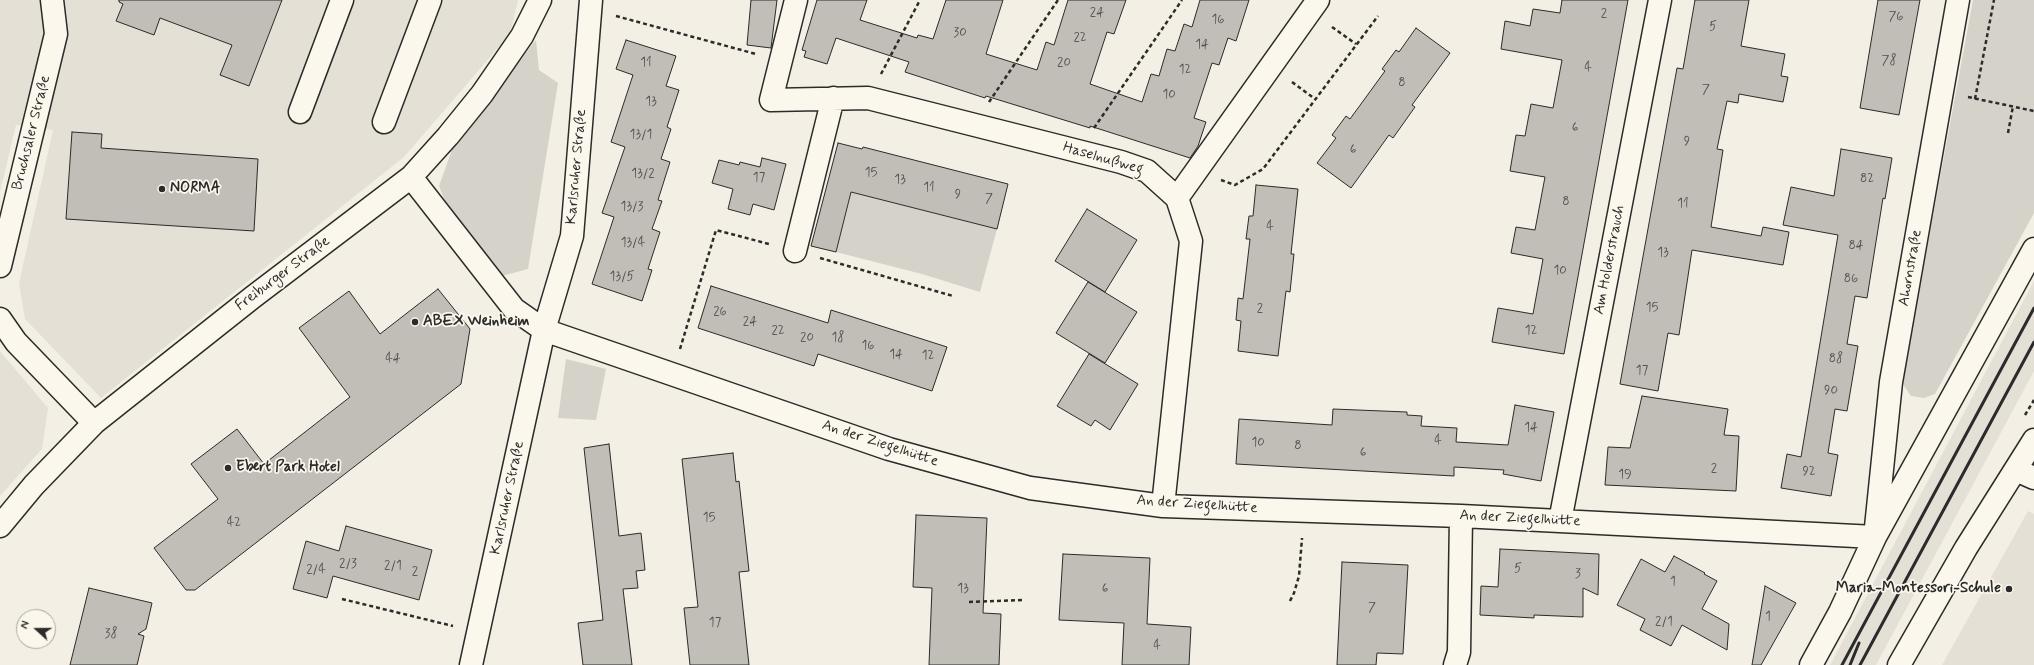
<!DOCTYPE html>
<meta charset="utf-8">
<style>
body{margin:0}
#map{position:relative;width:2034px;height:665px;overflow:hidden;background:#f3efe4;font-family:Mynerve,sans-serif}
canvas{display:block}
.north{position:absolute;left:16px;top:609px;width:40px;height:40px;box-sizing:border-box;background:#fbf7ec;border:1px solid #a8a59f;border-radius:50%;rotate:291deg;font-size:11px;font-weight:700;line-height:16px;text-align:center;color:#2b2b2b}
.north::after{content:'';display:block;margin:auto;width:14px;height:18px;background:#2b2b2b;clip-path:polygon(50% 0,100% 100%,50% 72%,0 100%)}
</style>
<div id="map">
<canvas width="2034" height="665"></canvas>
<div class="north">N</div>
</div>
<script>
const c = document.querySelector('canvas').getContext('2d');
c.lineJoin = 'round';
function fillPath(path, color) {
  c.fillStyle = color;
  c.fill(path, 'evenodd');
}
function toPath(rows) {
  const path = new Path2D();
  for (const r of rows) {
    path.moveTo(r[0], r[1]);
    for (let i = 2; i < r.length; i += 2) path.lineTo(r[i], r[i + 1]);
  }
  return path;
}
function stroke(path, color, width, dash) {
  c.strokeStyle = color;
  c.lineWidth = width;
  c.lineCap = dash ? 'butt' : 'round';
  c.setLineDash(dash || []);
  c.stroke(path);
}
function write(font, color, halo, rows, align = 'center') {
  c.font = font + ' Mynerve,sans-serif';
  c.lineWidth = 3.5;
  c.setLineDash([]);
  c.textBaseline = 'middle';
  c.strokeStyle = halo;
  c.fillStyle = color;
  for (const [text, x, y, turn = 0] of rows) {
    c.save();
    c.translate(x, y);
    c.rotate((+turn || 0) * Math.PI / 180);
    c.textAlign = isNaN(turn) ? turn : align;
    if (halo) c.strokeText(text, 0, 0);
    c.fillText(text, 0, 0);
    c.restore();
  }
}
const built = toPath([
 [0,0,518,0,510,34,404,157,101,398,25,319,19,283,53,130,16,125,0,192],
 [2034,281,2034,371,1876,665,1830,665],
 [0,351,48,408,42,449,0,496],
 [2028,511,2034,514,2034,665,1942,665]
]);
const green = toPath([
 [1973,0,2034,0,2034,213,1935,394,1924,398,1911,396,1902,383],
 [536,40,539,70,558,83,528,269,502,276,452,219,439,186,453,147],
 [851,192,997,229,980,292,922,274,836,252],
 [566,359,606,369,596,420,558,418]
]);
const building = toPath([
 [119,0,282,0,249,86,220,75,232,45,160,18,154,35,116,21,123,4,119,2,119,0],
 [751,0,777,0,771,48,747,45,751,0],
 [817,0,867,0,860,20,917,38,918,35,933,39,946,0,1003,0,986,54,1037,70,1046,42,1054,45,1068,0,1126,0,1114,34,1107,32,1090,84,1142,102,1151,74,1159,76,1167,49,1175,51,1184,24,1192,27,1200,0,1249,0,1236,41,1228,38,1219,65,1212,63,1194,118,1206,122,1198,146,1190,158,1090,126,1090,128,986,96,985,98,905,72,909,62,836,38,827,64,804,57,806,51,802,50,817,0],
 [1562,0,1628,0,1564,354,1492,342,1498,308,1533,314,1543,259,1511,253,1516,227,1535,230,1545,177,1510,171,1516,135,1525,136,1531,104,1553,108,1562,60,1501,49,1505,21,1530,26,1533,9,1560,13,1562,0],
 [1695,0,1749,0,1741,46,1785,54,1781,76,1788,77,1783,102,1739,94,1738,103,1727,101,1717,149,1723,150,1711,227,1761,236,1763,227,1789,232,1783,265,1692,250,1679,335,1668,333,1658,391,1620,384,1677,68,1683,69,1695,0],
 [1878,0,1920,0,1899,115,1860,108,1878,0],
 [1416,28,1450,53,1412,105,1415,107,1393,138,1389,135,1351,188,1317,163,1336,138,1332,135,1346,116,1350,119,1385,71,1382,69,1396,50,1399,52,1416,28],
 [626,40,676,56,666,86,679,90,667,127,671,129,661,159,670,162,658,200,662,201,652,229,660,232,648,269,652,270,642,301,592,284,614,217,602,213,625,147,611,142,633,75,616,69,626,40],
 [72,132,102,134,101,148,258,159,254,231,66,219,72,132],
 [838,143,862,149,863,147,1008,184,997,229,851,192,836,252,811,246,838,143],
 [1841,149,1892,158,1885,199,1883,198,1867,298,1855,296,1847,344,1858,346,1847,411,1835,409,1828,453,1838,455,1831,496,1781,488,1787,454,1801,457,1838,235,1783,225,1791,187,1834,196,1841,149],
 [762,158,786,164,774,210,753,204,750,215,728,209,733,189,712,183,719,160,739,165,740,162,760,167,762,158],
 [1256,185,1298,189,1291,254,1294,254,1290,292,1286,291,1278,356,1238,351,1241,321,1236,320,1238,298,1243,299,1250,239,1246,239,1249,216,1253,216,1256,185],
 [1087,209,1137,240,1105,292,1055,261,1087,209],
 [1088,282,1137,312,1105,363,1056,333,1088,282],
 [711,286,828,323,831,310,947,347,932,391,818,354,814,366,698,328,711,286],
 [438,289,470,329,461,384,195,590,186,590,154,548,218,499,191,464,237,429,264,464,350,397,299,328,349,291,380,334,438,289],
 [1089,354,1138,384,1110,430,1095,420,1091,426,1057,406,1089,354],
 [1642,396,1728,409,1724,435,1739,436,1736,491,1605,485,1608,447,1630,448,1642,396],
 [1515,405,1554,412,1541,481,1503,474,1504,470,1454,467,1454,476,1236,464,1239,419,1332,425,1333,409,1407,412,1407,415,1422,416,1421,426,1457,428,1456,442,1508,445,1515,405],
 [609,444,619,536,641,533,645,570,636,571,638,588,623,589,632,665,583,665,578,623,603,620,584,448,609,444],
 [733,453,736,482,739,481,749,571,739,572,749,665,690,665,684,608,698,607,682,459,733,453],
 [916,515,987,518,983,613,1001,614,999,665,929,665,932,588,913,587,916,515],
 [346,526,432,550,419,600,333,576,327,598,293,589,306,541,339,551,346,526],
 [1500,549,1599,554,1598,595,1583,588,1583,617,1534,615,1534,618,1480,615,1481,586,1498,587,1500,549],
 [1063,554,1150,558,1147,624,1191,627,1189,665,1122,665,1124,623,1059,620,1063,554],
 [1674,556,1705,573,1704,574,1717,581,1702,609,1729,624,1727,650,1682,625,1671,646,1640,630,1645,619,1617,605,1641,559,1665,572,1674,556],
 [1342,562,1408,565,1403,654,1377,653,1376,665,1337,665,1342,562],
 [1765,586,1796,603,1761,665,1752,665,1765,586],
 [89,588,152,603,146,629,138,634,144,636,137,665,70,665,89,588]
]);
const path = toPath([
 [616,16,756,54],
 [1332,27,1356,44],
 [881,74,920,0],
 [1292,82,1315,99],
 [1968,97,2034,111],
 [1975,99,1994,0],
 [989,102,1058,0],
 [1094,128,1182,0],
 [2008,133,2013,106],
 [1221,180,1235,185,1263,169,1378,16],
 [820,258,953,296],
 [680,349,716,230,769,244],
 [2025,415,2034,400],
 [342,599,453,626],
 [1290,601,1294,593,1299,576,1302,538],
 [969,602,1025,600]
]);
const minor = toPath([
 [796,0,771,100,868,98,1121,162,1147,171,1177,198,1191,241,1163,506],
 [300,112,342,0],
 [384,122,430,0],
 [411,177,514,309,544,330,889,449,1030,488,1163,506,1461,516,1875,537],
 [1177,198,1318,0],
 [795,251,833,98],
 [0,266,56,34,52,0],
 [0,319,16,342,94,423],
 [2016,470,2034,478],
 [1560,521,1660,0],
 [0,526,34,485,94,423,253,297,411,177,448,136,482,94,522,36,540,0],
 [1875,537,1891,382,1958,0],
 [471,665,544,330,572,236,591,0],
 [1455,665,1459,652,1461,516],
 [1811,665,1840,612,1875,537,2034,249],
 [1899,665,1966,548,2034,440]
]);
const rail = toPath([
 [1842,665,2034,308],
 [1850,665,1859,643],
 [1860,665,2034,342]
]);
const markers = [
 [162,189,4,"#2b2b2b"],
 [415,322,4,"#2b2b2b"],
 [228,468,4,"#2b2b2b"],
 [2009,589,4,"#2b2b2b"]
];
const numberNames = [
 ["24",1097,13],
 ["2",1604,14],
 ["76",1896,17],
 ["16",1218,20],
 ["5",1713,27],
 ["30",960,33],
 ["22",1080,38],
 ["14",1202,45],
 ["78",1889,61],
 ["11",646,63],
 ["20",1064,63],
 ["4",1588,68],
 ["12",1185,70],
 ["8",1402,83],
 ["7",1706,90],
 ["10",1169,95],
 ["13",651,102],
 ["6",1575,128],
 ["13/1",641,135],
 ["9",1687,142],
 ["6",1353,150],
 ["15",871,173],
 ["13/2",643,174],
 ["17",759,178],
 ["82",1867,179],
 ["13",900,180],
 ["11",929,188],
 ["9",958,195],
 ["7",989,199],
 ["8",1566,202],
 ["11",1683,204],
 ["13/3",632,207],
 ["4",1270,227],
 ["13/4",633,243],
 ["84",1856,246],
 ["13",1663,253],
 ["10",1560,271],
 ["13/5",622,277],
 ["86",1851,279],
 ["15",1652,308],
 ["2",1260,309],
 ["26",720,312],
 ["24",750,322],
 ["22",778,331],
 ["12",1531,331],
 ["20",807,338],
 ["18",838,338],
 ["16",868,346],
 ["14",896,355],
 ["12",928,356],
 ["44",393,359],
 ["88",1836,359],
 ["17",1642,371],
 ["90",1831,391],
 ["14",1531,428],
 ["4",1438,441],
 ["10",1258,443],
 ["8",1298,446],
 ["6",1363,453],
 ["2",1714,469],
 ["92",1809,472],
 ["19",1625,475],
 ["15",709,518],
 ["42",234,523],
 ["2/3",348,564],
 ["2/1",393,566],
 ["5",1518,569],
 ["2/4",316,570],
 ["2",415,572],
 ["3",1578,574],
 ["1",1673,582],
 ["13",963,589],
 ["6",1105,589],
 ["7",1372,608],
 ["1",1768,617],
 ["2/1",1664,622],
 ["17",715,623],
 ["38",111,634],
 ["4",1157,646]
];
const streetNames = [
 ["Bruchsaler Straße",32,133,-76],
 ["Haselnußweg",1103,159,16],
 ["Karlsruher Straße",577,167,-85],
 ["Am Holderstrauch",1610,260,-79],
 ["Ahornstraße",1911,268,-80],
 ["Freiburger Straße",283,274,-37],
 ["An der Ziegelhütte",880,444,18],
 ["Karlsruher Straße",508,498,-78],
 ["An der Ziegelhütte",1197,505,4],
 ["An der Ziegelhütte",1520,519,3]
];
const poiNames = [
 ["NORMA",170,189],
 ["ABEX Weinheim",423,322],
 ["Ebert Park Hotel",236,468],
 ["Maria-Montessori-Schule",2001,589,"right"]
];
fillPath(built, '#e4e0d6');
fillPath(green, '#d5d2c9');
fillPath(building, '#c0beb6');
stroke(building, '#2b2b2b', 1);
stroke(minor, '#2b2b2b', 25);
stroke(path, '#2b2b2b', 2.5, [4, 3]);
stroke(minor, '#fbf7ec', 22);
stroke(rail, '#2b2b2b', 3);
for (const [x, y, r, color] of markers) {
  const dot = new Path2D();
  dot.arc(x, y, r, 0, 2 * Math.PI);
  c.fillStyle = color;
  c.fill(dot);
  stroke(dot, '#fbf7ec', 1.5);
}
write('13px', '#50504e', null, numberNames);
write('15px', '#2b2b2b', '#fbf7ec', streetNames);
write('bold 15px', '#2b2b2b', '#fbf7ec', poiNames, 'left');
</script>
